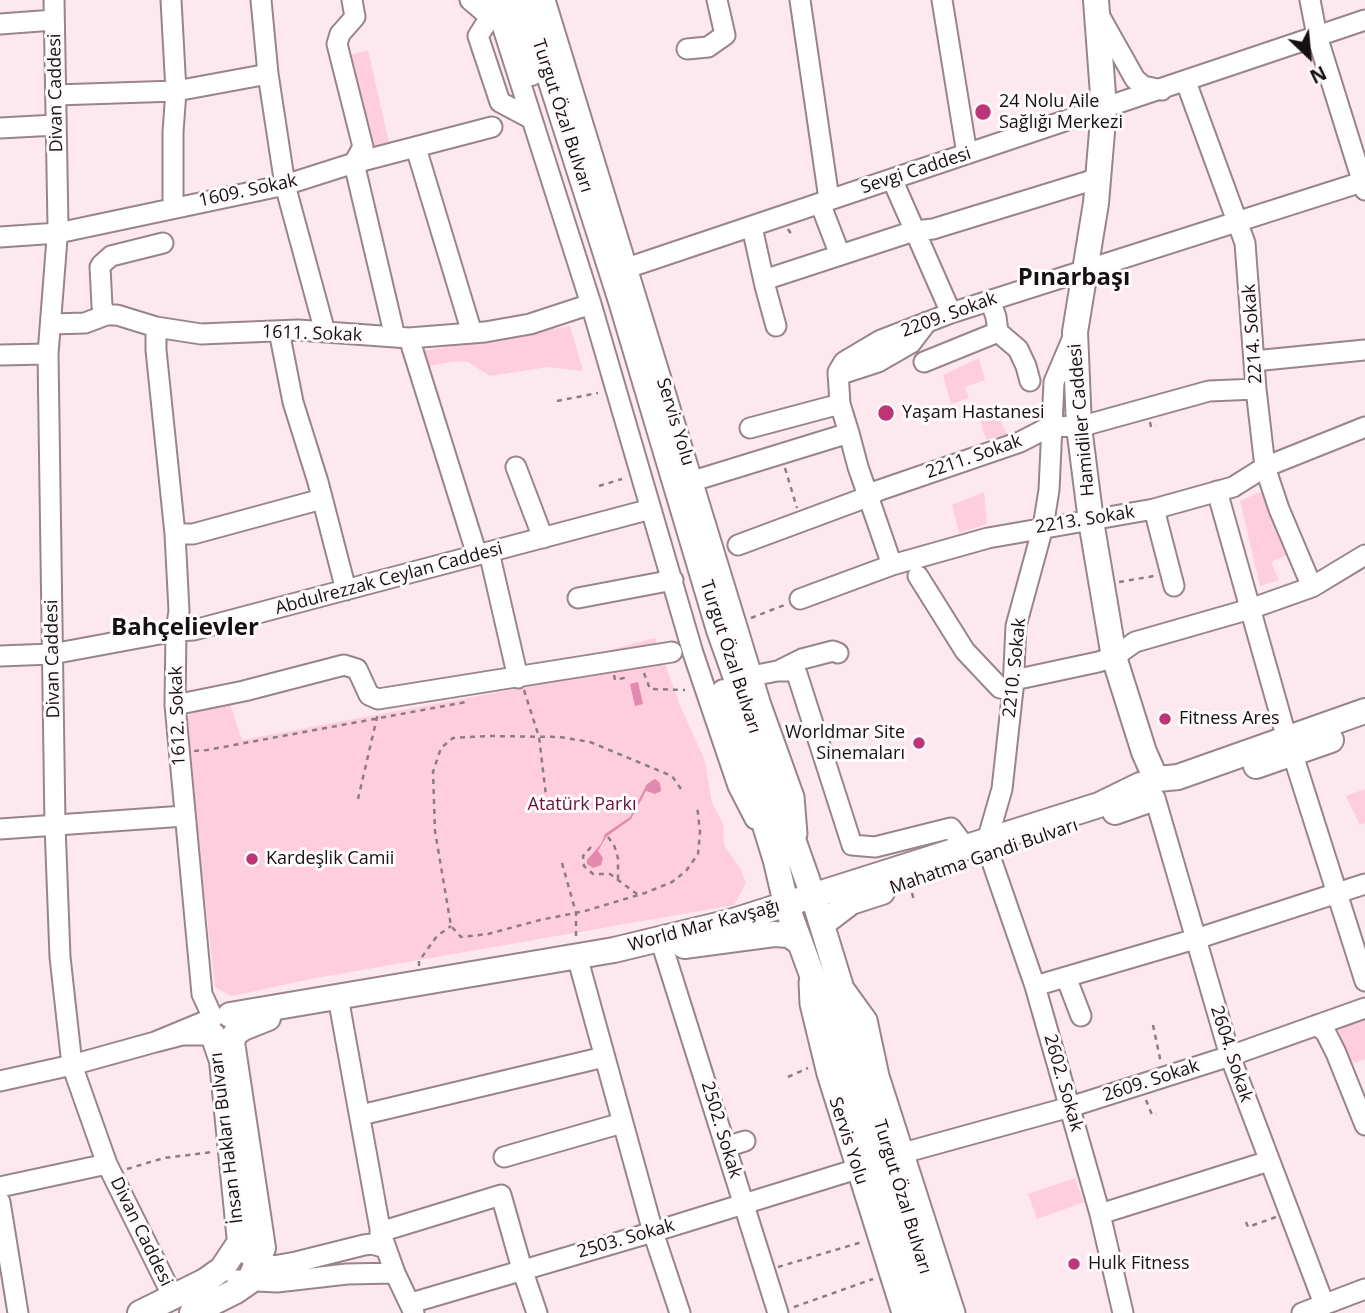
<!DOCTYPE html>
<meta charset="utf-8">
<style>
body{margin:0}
#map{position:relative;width:1365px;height:1313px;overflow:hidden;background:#fde8ef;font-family:"Open Sans",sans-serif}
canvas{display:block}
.north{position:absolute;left:1274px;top:21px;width:70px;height:70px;-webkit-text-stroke:5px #fffafc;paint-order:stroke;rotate:154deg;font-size:19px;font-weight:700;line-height:28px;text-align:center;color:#171012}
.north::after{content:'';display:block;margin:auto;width:24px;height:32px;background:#171012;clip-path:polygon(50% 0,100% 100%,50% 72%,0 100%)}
</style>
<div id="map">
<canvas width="1365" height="1313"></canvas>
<div class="north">N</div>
</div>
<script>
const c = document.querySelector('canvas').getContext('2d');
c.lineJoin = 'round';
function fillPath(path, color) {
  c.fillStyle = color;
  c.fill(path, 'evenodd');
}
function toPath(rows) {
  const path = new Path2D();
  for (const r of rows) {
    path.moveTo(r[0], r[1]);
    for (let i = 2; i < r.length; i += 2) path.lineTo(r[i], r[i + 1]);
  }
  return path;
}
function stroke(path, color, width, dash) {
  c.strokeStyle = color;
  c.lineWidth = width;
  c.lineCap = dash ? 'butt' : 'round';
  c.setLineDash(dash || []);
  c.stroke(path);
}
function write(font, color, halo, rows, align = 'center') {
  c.font = font + ' "Open Sans",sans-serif';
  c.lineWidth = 6;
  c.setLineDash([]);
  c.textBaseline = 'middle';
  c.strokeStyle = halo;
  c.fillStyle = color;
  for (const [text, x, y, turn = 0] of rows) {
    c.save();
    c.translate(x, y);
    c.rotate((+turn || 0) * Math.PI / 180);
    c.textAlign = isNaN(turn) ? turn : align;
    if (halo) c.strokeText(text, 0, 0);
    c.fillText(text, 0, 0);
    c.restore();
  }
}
const green = toPath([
 [368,50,389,143,370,151,346,56],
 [570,326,583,371,548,367,490,376,468,362,459,361,427,366,423,351],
 [979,358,985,380,965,387,969,398,951,404,943,375],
 [996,413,1007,434,986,440,980,420],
 [1267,489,1292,553,1271,562,1279,580,1260,586,1240,501],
 [984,492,987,524,959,533,952,505],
 [655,638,682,710,705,761,712,803,723,824,724,845,740,868,746,883,734,905,316,978,231,996,215,987,194,806,181,722,191,714,229,701,242,740,569,679,565,662],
 [1365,789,1365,823,1360,825,1346,796],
 [1365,1014,1365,1059,1355,1063,1349,1059,1336,1022],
 [1075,1178,1084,1202,1037,1219,1028,1194]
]);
const water = toPath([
 [638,682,643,704,635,706,630,684],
 [655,779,660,783,661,791,655,794,646,791,631,819,606,837,598,851,603,858,601,865,593,868,587,864,587,860,601,844,605,834,630,817,647,784]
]);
const path = toPath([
 [788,229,793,237],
 [557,401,598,393],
 [1150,422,1151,427,1156,426],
 [785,468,797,508],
 [599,486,622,479],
 [1119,582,1154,576],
 [751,618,787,604],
 [644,673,650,689,685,690],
 [614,675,615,680,628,677],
 [524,690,539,737,547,804],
 [194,751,207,750,466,702],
 [681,789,672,776,590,742,560,737,489,736,453,738,441,748,433,772,435,831,451,926,461,937,488,934,540,920,585,911,645,893,672,882,686,871,698,854,700,832,697,805],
 [358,799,378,713],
 [608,837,614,845,618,858,618,880],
 [591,847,583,856,584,866,593,874,610,874,637,894],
 [562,863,576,913,576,939],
 [912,893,914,900],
 [419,966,419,961,437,936,451,926],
 [1153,1025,1161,1063],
 [788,1077,808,1068],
 [1146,1100,1152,1115,1156,1114],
 [127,1169,164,1158,213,1152],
 [1246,1222,1248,1227,1276,1217],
 [778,1267,862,1242],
 [794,1307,873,1279]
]);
const minor = toPath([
 [54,0,58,226,48,354,55,825,60,957,72,1065,107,1164,173,1297],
 [171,0,176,91,173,132,173,207],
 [261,0,268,74,285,185,325,332],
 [352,0,355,17,340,34,337,44,363,147,354,163,395,337],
 [470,0,490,17,500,21],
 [494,0,591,304,693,653,738,786,755,819],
 [545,0,761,705,794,797,797,834],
 [800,0,829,199],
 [942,0,967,154],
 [1310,0,1317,36,1365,190],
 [496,8,478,36,500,102,532,119],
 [1099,15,1135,79,1143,86,1162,90],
 [0,24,54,20],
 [687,49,708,47,725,35,717,0],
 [1186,82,1245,243,1256,389,1265,467,1279,509,1312,587],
 [56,95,176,91,268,74],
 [0,128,56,125],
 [416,148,472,333],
 [892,179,951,313],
 [820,203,840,255],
 [752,227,765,286,776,326],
 [0,237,58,233,285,185,354,163,492,127],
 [627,268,1365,20],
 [764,280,914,231,933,229,1099,178],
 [106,315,102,306,100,267,102,264,111,256,163,243],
 [52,324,85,323,106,315,117,315,156,327,201,334,298,330,409,338,485,332,530,324,591,304],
 [156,327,156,350,175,534,179,611,176,631,175,705,202,994,213,1018,155,1042,182,1035,213,1035],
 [279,331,293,402,318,482,346,590],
 [998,332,1018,349,1026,366,1030,381],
 [409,338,477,555],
 [0,355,48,354],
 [1254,361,1365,350],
 [924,362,998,332,996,317,990,300],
 [838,375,878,362,911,343,927,322],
 [750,428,840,404],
 [849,433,858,467,892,565],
 [516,467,543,538],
 [693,481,849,433,840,404,838,372,844,362,881,340,951,313,1365,181],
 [1217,491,1287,739],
 [1154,509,1174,586],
 [175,534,193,534,322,499],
 [738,545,870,496,877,491,1020,442,1051,426,1079,427,1209,391,1256,389],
 [489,552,518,678],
 [918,576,965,651,1000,688,1013,690],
 [578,598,673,580],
 [800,599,892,565,988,538,1154,509,1233,487,1265,467,1365,427],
 [0,656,52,654,176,631,194,630,651,509],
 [778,671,802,659,833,651,838,653],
 [752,676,777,671,792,671,797,674,852,845,875,847,951,828,966,848],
 [1014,680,1098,662,1114,657,1135,642,1250,609,1312,587,1365,555],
 [175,705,244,691,344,665,357,669,369,695,378,699,672,652],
 [1293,755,1365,981],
 [1155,798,1230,1056,1324,1304],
 [0,829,184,816],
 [987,841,1002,789,1013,689,1016,626,1043,527,1049,490,1054,382,1074,335],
 [990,856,1035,986,1100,1214,1123,1313],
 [663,948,778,1313],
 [577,956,653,1232,680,1313],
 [1066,977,1081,1016],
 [809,982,810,1004,827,1074,902,1313],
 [841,984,867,1020,879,1076,955,1313],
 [1035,986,1202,937,1365,884],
 [338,997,381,1234,395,1273,414,1313],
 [1317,1025,1326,1033,1336,1053,1365,1125],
 [0,1081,72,1065,155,1042],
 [361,1115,604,1057],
 [726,1147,745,1141],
 [903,1153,1070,1107,1230,1056,1365,1008],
 [504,1157,622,1123],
 [0,1187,107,1164],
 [0,1202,18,1313],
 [1100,1214,1269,1161],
 [380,1232,501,1195,522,1269,537,1313],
 [246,1254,259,1262,273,1266,296,1262,364,1245,372,1244,386,1248],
 [237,1280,277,1282,347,1274,395,1273],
 [411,1303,653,1232,857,1169],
 [1302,1313,1365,1289]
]);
const major = toPath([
 [507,0,531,73],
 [525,0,621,301,719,630,813,896,840,984,847,1023,937,1313],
 [1096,0,1104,108,1096,203,1075,332,1079,427,1091,521,1114,657,1144,752,1155,777],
 [724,692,776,861,786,904,830,1024,914,1313],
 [1256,766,1331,740],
 [1158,779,1178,777,1365,711],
 [1115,812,1152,799],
 [822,924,851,902,882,892],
 [684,946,774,934,789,935,799,942],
 [230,1015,614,950,730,922,1099,805,1140,785],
 [140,1313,205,1281,222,1269,240,1242,222,1061,213,1035],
 [192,1313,236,1291,249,1282,263,1248,232,1042,235,1034,243,1028,268,1018]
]);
const markers = [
 [983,112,9,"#bc3576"],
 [886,413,9,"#bc3576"],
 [1165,719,7,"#bc3576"],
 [919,743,7,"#bc3576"],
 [252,859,7,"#bc3576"],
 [1074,1264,7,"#bc3576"]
];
const streetNames = [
 ["Divan Caddesi",56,93,-91],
 ["Turgut Özal Bulvarı",562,116,72],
 ["Sevgi Caddesi",916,171,-18],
 ["1609. Sokak",248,191,-12],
 ["2209. Sokak",949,315,-20],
 ["1611. Sokak",312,334,2],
 ["2214. Sokak",1253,334,-94],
 ["Hamidiler Caddesi",1082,420,-95],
 ["Servis Yolu",675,422,73],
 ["2211. Sokak",974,457,-19],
 ["2213. Sokak",1085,520,-9],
 ["Abdulrezzak Ceylan Caddesi",389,579,-15],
 ["Turgut Özal Bulvarı",730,657,72],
 ["Divan Caddesi",53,659,-91],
 ["2210. Sokak",1015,668,-84],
 ["1612. Sokak",178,716,-92],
 ["Mahatma Gandi Bulvarı",984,857,-19],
 ["World Mar Kavşağı",704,926,-15],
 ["2604. Sokak",1231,1054,72],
 ["2609. Sokak",1151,1081,-18],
 ["2602. Sokak",1063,1083,74],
 ["2502. Sokak",721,1130,73],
 ["İnsan Hakları Bulvarı",227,1138,-97],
 ["Servis Yolu",848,1141,72],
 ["Turgut Özal Bulvarı",902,1197,73],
 ["Divan Caddesi",141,1232,64],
 ["2503. Sokak",626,1239,-16]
];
const poiNames = [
 ["24 Nolu Aile",999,102],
 ["Sağlığı Merkezi",999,123],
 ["Yaşam Hastanesi",902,413],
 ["Fitness Ares",1179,719],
 ["Worldmar Site",905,733,"right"],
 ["Sinemaları",905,754,"right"],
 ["Kardeşlik Camii",266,859],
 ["Hulk Fitness",1088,1264]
];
const parkNames = [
 ["Atatürk Parkı",582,805]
];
const districtNames = [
 ["Pınarbaşı",1074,278],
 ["Bahçelievler",185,628]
];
fillPath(green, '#fecdde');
fillPath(water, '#e389ad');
stroke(minor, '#98858b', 23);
stroke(major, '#98858b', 28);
stroke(path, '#8b7d81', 2.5, [5, 5]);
stroke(minor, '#fff', 19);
stroke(major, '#fff', 24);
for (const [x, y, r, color] of markers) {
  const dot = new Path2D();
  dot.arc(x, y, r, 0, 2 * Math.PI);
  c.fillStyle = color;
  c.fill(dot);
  stroke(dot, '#fffafc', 2.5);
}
write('18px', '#171012', '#fffafc', streetNames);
write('18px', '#171012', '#fffafc', poiNames, 'left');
write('18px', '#64143c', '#fffafc', parkNames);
write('bold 24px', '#171012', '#fffafc', districtNames);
</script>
